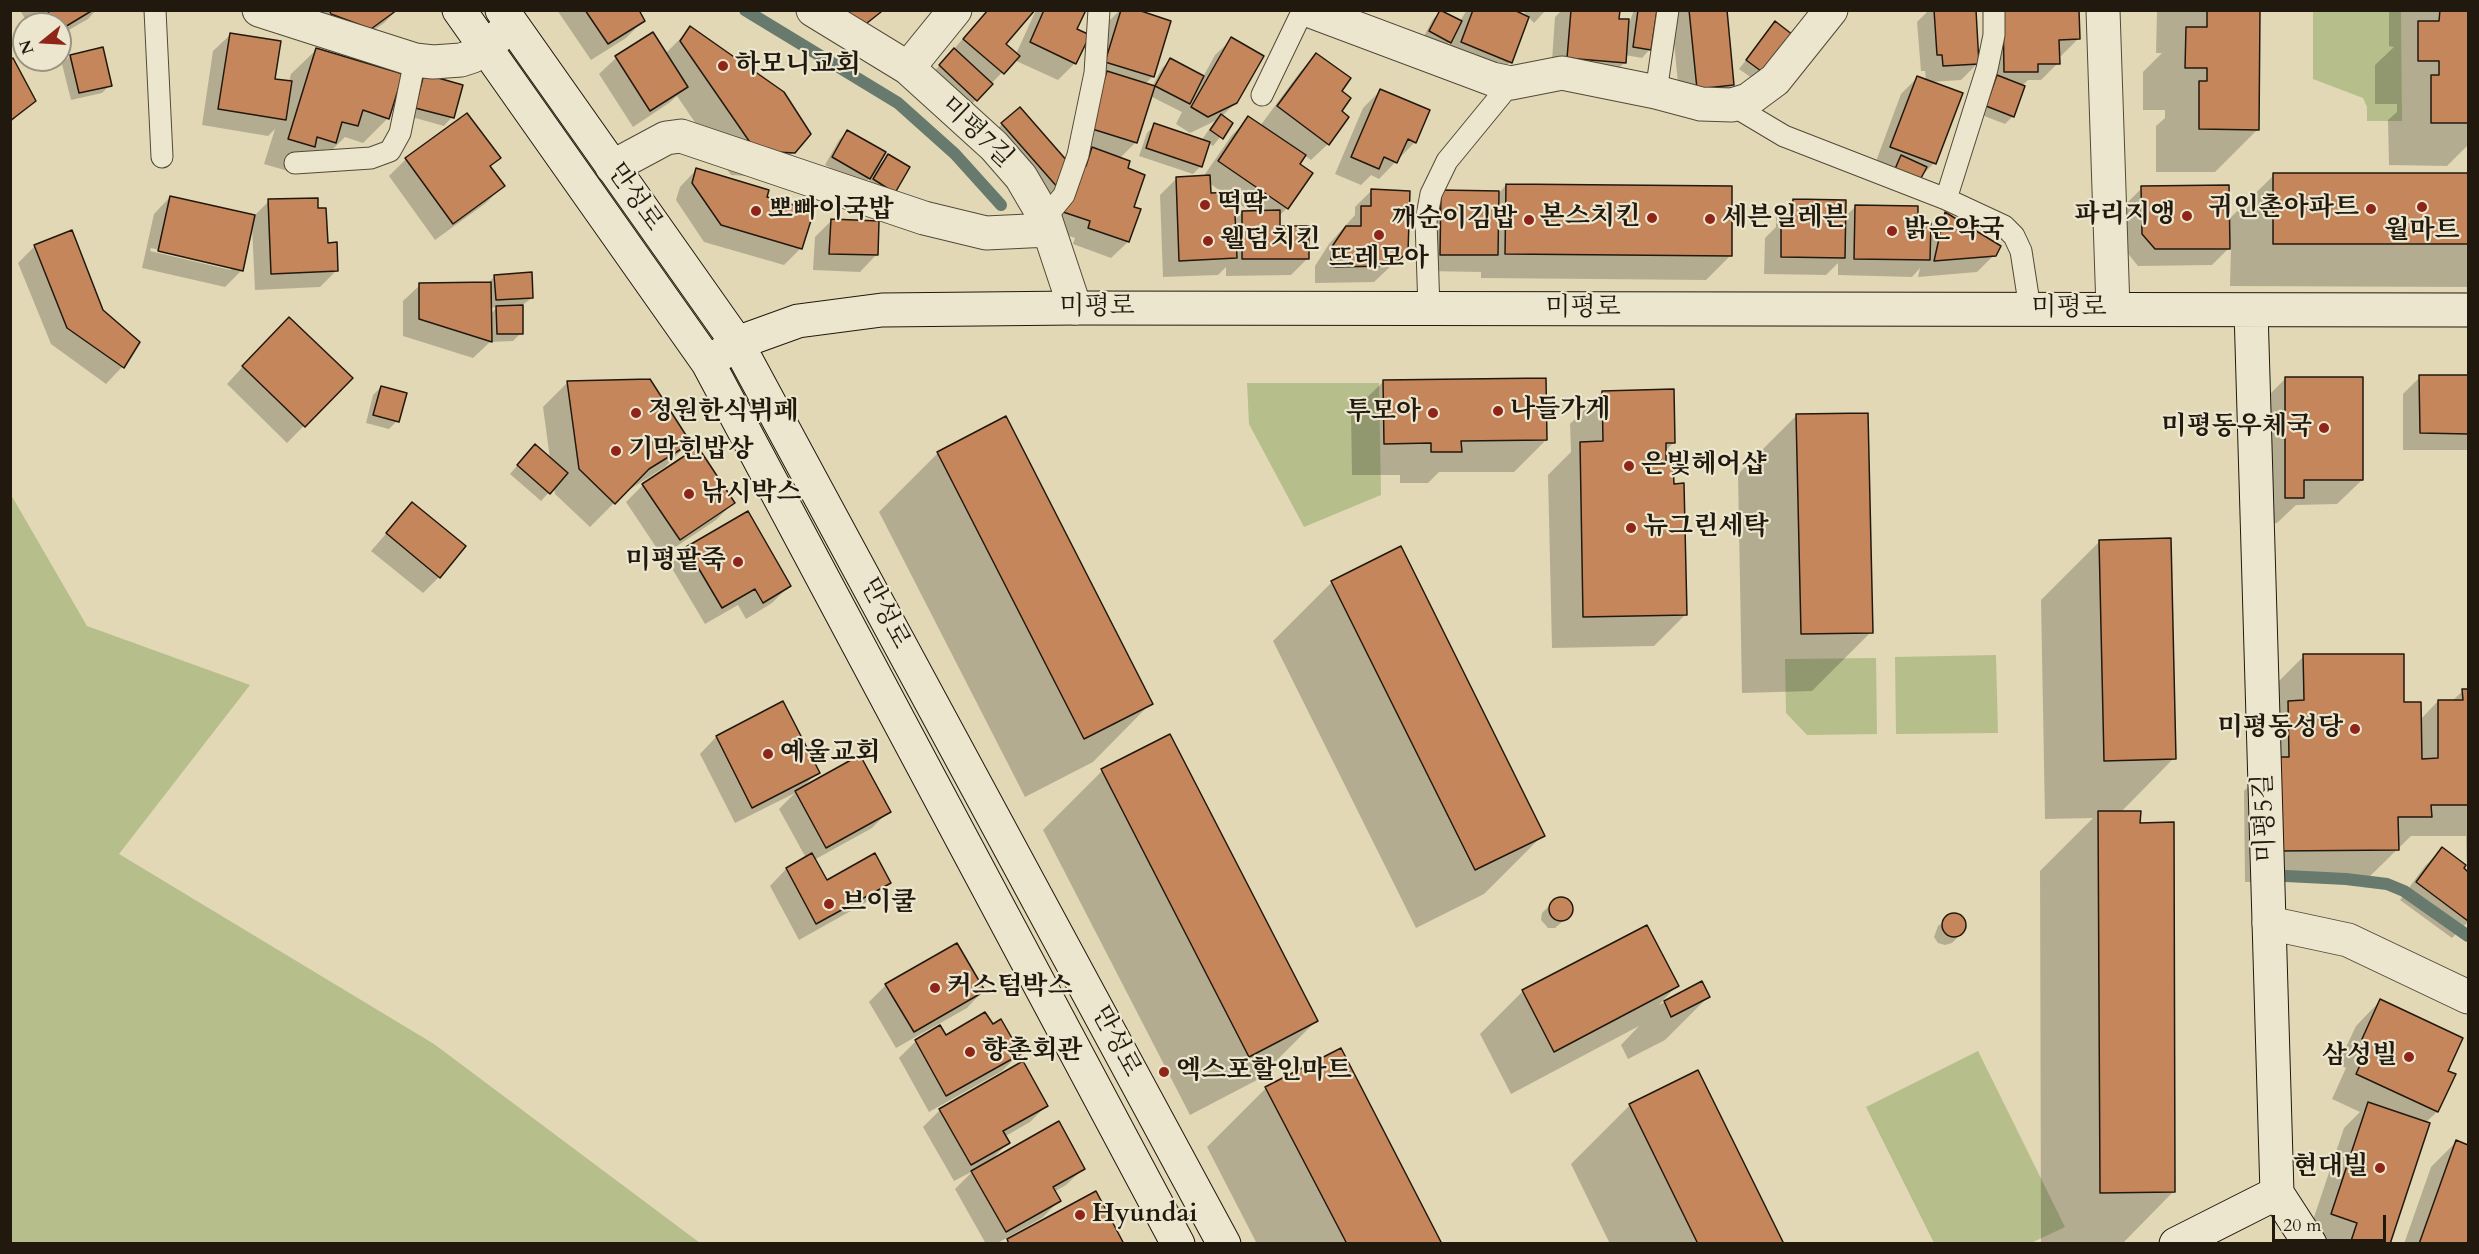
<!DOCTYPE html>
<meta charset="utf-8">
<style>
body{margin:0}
#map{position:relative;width:2479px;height:1254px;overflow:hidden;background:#e2d8b5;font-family:Cardo,serif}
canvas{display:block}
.frame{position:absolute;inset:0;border:12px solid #22190e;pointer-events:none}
.north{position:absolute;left:12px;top:12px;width:60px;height:60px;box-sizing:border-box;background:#ece6cf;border:2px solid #9b9482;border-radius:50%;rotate:252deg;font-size:16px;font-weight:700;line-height:24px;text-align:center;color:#22190e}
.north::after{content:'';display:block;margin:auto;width:21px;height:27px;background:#8f2418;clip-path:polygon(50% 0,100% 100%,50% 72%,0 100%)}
.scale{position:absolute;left:2272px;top:1215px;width:114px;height:27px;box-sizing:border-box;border:3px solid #22190e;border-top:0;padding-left:8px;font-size:18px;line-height:21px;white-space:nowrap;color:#22190e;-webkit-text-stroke:4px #ece6cf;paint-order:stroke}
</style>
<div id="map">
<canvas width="2479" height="1254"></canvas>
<div class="frame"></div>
<div class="north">N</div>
<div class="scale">20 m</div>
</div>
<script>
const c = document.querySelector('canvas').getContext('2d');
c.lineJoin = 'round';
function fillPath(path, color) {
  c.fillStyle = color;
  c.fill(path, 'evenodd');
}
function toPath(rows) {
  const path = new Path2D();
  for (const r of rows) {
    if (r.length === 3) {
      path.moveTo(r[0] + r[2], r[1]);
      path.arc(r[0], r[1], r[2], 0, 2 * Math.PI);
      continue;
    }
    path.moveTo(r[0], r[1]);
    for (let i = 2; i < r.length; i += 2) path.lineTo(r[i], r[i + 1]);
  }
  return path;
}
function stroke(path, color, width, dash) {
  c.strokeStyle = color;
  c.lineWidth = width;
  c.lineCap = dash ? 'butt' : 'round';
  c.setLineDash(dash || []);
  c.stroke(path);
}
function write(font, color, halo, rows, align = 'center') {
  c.font = font + ' Cardo,"Noto Serif KR",serif';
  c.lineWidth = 4.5;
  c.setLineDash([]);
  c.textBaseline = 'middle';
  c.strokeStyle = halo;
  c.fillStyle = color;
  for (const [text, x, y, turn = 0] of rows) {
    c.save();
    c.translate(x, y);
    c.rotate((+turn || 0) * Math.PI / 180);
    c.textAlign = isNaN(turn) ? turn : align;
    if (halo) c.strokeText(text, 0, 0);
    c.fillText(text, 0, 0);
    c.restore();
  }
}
const green = toPath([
 [2313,11,2401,11,2402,121,2367,121,2367,107,2363,98,2313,79],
 [1247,383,1379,383,1381,495,1304,527,1249,424],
 [10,493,87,626,250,685,119,854,434,1044,700,1243,11,1243],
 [1996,655,1998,733,1896,734,1895,657],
 [1876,658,1877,734,1807,735,1786,713,1785,659],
 [1978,1051,2065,1227,2031,1243,1934,1243,1866,1107]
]);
const shadow = toPath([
 [20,10,96,10,88,19,60,35,60,24,28,24],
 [301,10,397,10,384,23,353,45],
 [557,10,638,10,643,21,626,38,591,60],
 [988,10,1004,44,1016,54,1036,10,1084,10,1075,29,1075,63,1058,80,1014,60,968,108,932,74],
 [1120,10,1133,10,1153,76,1144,85,1152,87,1162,68,1170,60,1203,77,1215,55,1232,39,1236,102,1221,117,1231,123,1213,146,1208,143,1201,166,1193,174,1139,156,1147,133,1155,125,1201,141,1215,121,1190,133,1176,124,1182,112,1150,96,1136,142,1119,159,1126,169,1132,208,1128,242,1111,258,1073,244,1075,238,1047,228,1076,166,1091,150,1073,145,1106,24],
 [1467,10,1509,10,1510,62,1494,79,1445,59,1452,39,1442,50,1422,40,1433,19,1441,11,1460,21],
 [1522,10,1546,10,1534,23],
 [1562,10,1618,10,1618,20,1630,21,1634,10,1656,10,1650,49,1642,58,1625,55,1624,63,1607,80,1551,75,1555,17],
 [1671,10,1725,10,1732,85,1716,102,1680,105],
 [1929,10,1974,10,1978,63,1961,80,1930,82,1934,163,1911,187,1875,164,1901,94,1917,78,1926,81,1925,71,1921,71,1917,22],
 [2157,10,2258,10,2258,129,2215,172,2156,172,2156,126,2165,118,2165,110,2143,110,2143,72,2162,53,2156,53],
 [2389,10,2468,10,2468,145,2447,166,2389,165,2388,120,2397,112,2397,104,2375,104,2375,65,2394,47,2389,46],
 [1987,18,2078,39,2061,56,2058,56,2058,63,2041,80,2028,80,2022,86,2013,116,2005,124,1979,114],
 [1775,23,1791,36,1756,81,1739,69],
 [691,28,794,152,768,177,731,175,677,96,669,103,633,127,599,74,616,58,653,34,665,54],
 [230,35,273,80,289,82,291,74,316,50,388,118,363,143,345,137,332,150,327,149,310,167,296,163,288,171,264,164,275,129,268,136,202,125,213,51],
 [1317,55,1340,92,1340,111,1328,144,1311,160,1304,155,1298,165,1311,173,1287,208,1278,217,1279,227,1308,258,1291,275,1226,276,1226,267,1218,275,1163,277,1160,195,1177,178,1203,177,1232,135,1249,118,1260,126,1300,72],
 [1209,183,1225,194,1209,195],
 [1233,200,1251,212,1242,212,1234,221],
 [70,56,110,85,102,93,71,100,62,64],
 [10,61,34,100,10,123],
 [424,76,452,117,444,126,408,116,416,84],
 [1380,91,1415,142,1379,179,1371,175,1361,185,1335,174,1363,108],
 [467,115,499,158,489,167,503,186,486,203,435,240,389,176,406,159],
 [1002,124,1066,163,1057,189,1041,205,986,141],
 [847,132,877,167,888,156,894,192,866,188,872,176,861,186,825,165,839,140],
 [696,170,765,198,801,248,784,265,704,242,676,200,680,187],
 [2274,175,2468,175,2468,287,2230,286,2231,246,2212,265,2138,266,2126,251,2125,205,2142,188,2228,220],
 [1506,185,1731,255,1706,280,1481,278,1481,272,1424,271,1442,192,1499,193],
 [1372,190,1406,252,1374,282,1315,283,1315,266,1329,244,1355,215,1355,207],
 [170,197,254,216,269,201,317,210,326,244,337,270,320,287,255,290,252,226,242,270,225,287,142,268,154,214],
 [151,248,231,266,231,270,150,251],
 [1793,200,1844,218,1856,206,1929,229,1945,214,1994,255,1977,272,1918,277,1920,268,1912,277,1838,275,1838,263,1826,275,1764,274,1765,238,1776,227,1776,217],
 [831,221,876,255,860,272,813,270,815,237],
 [35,246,138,342,122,367,106,384,51,344,18,263],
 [495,276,532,298,521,306,521,333,513,341,490,342,473,358,403,336,403,301,420,285,487,284],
 [497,307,490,315,490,308],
 [272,335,351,378,287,443,227,384],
 [2420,377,2468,377,2468,450,2403,450,2403,394],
 [2286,378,2362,480,2337,504,2296,505,2277,523,2261,523,2261,403],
 [568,382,689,443,665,467,624,493,590,527,555,494,554,487,541,501,510,474,527,454,550,459,543,407],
 [1383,382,1546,440,1514,472,1439,472,1428,483,1400,483,1400,475,1352,475,1351,413],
 [381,387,397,421,389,429,366,423,373,395],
 [1602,392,1674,442,1665,451,1665,464,1686,614,1654,646,1552,648,1548,475,1571,452,1570,424],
 [1797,415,1871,632,1812,691,1742,693,1738,474],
 [938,453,1151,703,1093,762,1025,797,879,512],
 [643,485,733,503,716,520,662,556,626,502],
 [412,504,439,577,423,593,371,551],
 [2100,541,2174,758,2121,812,2139,824,2173,1192,2122,1244,2041,1244,2040,871,2093,818,2045,819,2041,600],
 [687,548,789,586,772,603,746,619,738,605,705,624,670,565],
 [1332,582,1543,835,1484,894,1416,928,1273,641],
 [2304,656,2402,703,2420,720,2438,701,2452,701,2463,691,2468,691,2468,922,2452,938,2400,900,2425,866,2442,849,2467,872,2466,836,2411,836,2365,881,2245,882,2244,791,2257,778,2272,688],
 [783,703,818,772,803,787,889,811,872,828,814,860,826,882,889,883,872,899,799,940,770,886,786,869,806,858,779,809,795,793,735,823,700,754,716,737],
 [1102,771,1316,1021,1257,1080,1190,1115,1043,830],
 [1556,899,1566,899,1571,904,1570,915,1555,928,1548,928,1541,920,1542,913],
 [1952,915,1962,918,1965,925,1960,935,1952,943,1945,945,1938,943,1934,937,1938,926],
 [1701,983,1708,997,1665,1040,1628,1059,1621,1045,1639,1026,1511,1094,1480,1034,1523,991,1677,985,1659,1005],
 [886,985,983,991,967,1008,896,1048,869,1002],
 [2380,1001,2446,1072,2454,1075,2437,1112,2425,1123,2388,1244,2321,1244,2307,1238,2344,1128,2360,1112,2332,1099,2346,1068,2338,1064,2356,1026],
 [992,1026,1019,1054,1002,1071,929,1112,899,1058,916,1041,940,1027,946,1037],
 [1697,1072,1782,1244,1610,1244,1571,1164,1630,1105],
 [1266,1088,1441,1244,1257,1244,1207,1147],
 [1047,1105,1030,1122,1004,1137,1008,1143,990,1161,1083,1169,1066,1185,1054,1192,1059,1201,1042,1218,996,1244,986,1244,955,1189,973,1171,954,1181,923,1127,940,1110],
 [2456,1142,2468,1146,2468,1244,2404,1244,2431,1167]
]);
const stream = toPath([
 [745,10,898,103,955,154,1001,205],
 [2286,876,2346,879,2387,884,2404,891,2468,936]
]);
const building = toPath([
 [47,10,93,10,60,30,60,24,55,24,47,10],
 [329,10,397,10,371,29,331,14,329,10],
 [585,10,639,10,645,21,608,44,585,10],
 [841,10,880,10,881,12,862,27,841,10],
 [988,10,1035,10,1006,44,1020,56,1004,74,963,39,988,10],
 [1044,10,1086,10,1077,29,1090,35,1076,64,1030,42,1044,10],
 [1121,10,1138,10,1171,21,1154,77,1105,62,1121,10],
 [1440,10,1462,21,1451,43,1429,31,1440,10],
 [1473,10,1514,10,1529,17,1512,63,1461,42,1473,10],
 [1571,10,1620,10,1619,19,1629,19,1626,63,1567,58,1571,10],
 [1638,10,1657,10,1651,50,1633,47,1638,10],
 [1689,10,1727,10,1734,85,1697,89,1689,10],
 [1934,10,1976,10,1979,64,1943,66,1942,55,1937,55,1934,10],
 [2003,10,2079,10,2080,39,2059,40,2060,64,2038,64,2038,72,2004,72,2003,10],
 [2207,10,2260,10,2259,130,2199,129,2199,81,2207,81,2207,68,2185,68,2186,27,2207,27,2207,10],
 [2440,10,2468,10,2468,123,2431,123,2431,75,2439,75,2439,61,2418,61,2418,21,2439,21,2440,10],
 [1775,21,1793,35,1765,74,1746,60,1775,21],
 [690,26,784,92,811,134,795,153,756,151,680,41,690,26],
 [653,32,688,87,650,111,615,56,653,32],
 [230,33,281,41,275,79,292,81,286,120,218,109,230,33],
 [1231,37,1264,56,1237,103,1208,117,1191,107,1231,37],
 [103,47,112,86,79,93,70,55,103,47],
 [316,48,403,74,389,119,363,110,358,126,342,122,336,143,317,137,315,147,288,139,316,48],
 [954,48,993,84,977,101,939,65,954,48],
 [1316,53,1351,78,1342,91,1351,98,1342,111,1349,117,1329,145,1277,106,1316,53],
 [13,58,36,101,10,121,10,60,13,58],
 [1170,58,1204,76,1190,104,1155,86,1170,58],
 [1107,71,1155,86,1137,143,1089,128,1107,71],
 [424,74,463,85,454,118,415,108,424,74],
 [1997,75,2025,86,2014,117,1986,106,1997,75],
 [1917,76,1963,93,1936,164,1890,147,1917,76],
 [1380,89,1430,110,1416,143,1408,139,1397,163,1384,157,1379,169,1351,157,1380,89],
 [1020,107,1068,162,1059,189,1001,123,1020,107],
 [467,113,501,158,490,166,505,186,453,224,405,158,467,113],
 [1221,114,1233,123,1223,139,1210,130,1221,114],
 [1248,116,1306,155,1300,164,1313,173,1288,209,1218,161,1248,116],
 [1154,123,1210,142,1202,167,1146,148,1154,123],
 [847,130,886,152,870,179,832,157,847,130],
 [1092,147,1130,161,1128,168,1145,175,1134,207,1141,209,1129,242,1088,228,1090,221,1063,212,1080,164,1086,166,1092,147],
 [888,154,910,167,895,193,873,179,888,154],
 [1901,155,1927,167,1920,180,1895,169,1901,155],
 [696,168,769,190,767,197,814,211,802,249,721,225,692,183,696,168],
 [2273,173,2468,173,2468,244,2273,244,2273,173],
 [1210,175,1211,193,1234,192,1237,258,1179,261,1176,177,1210,175],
 [1506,184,1732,186,1732,256,1505,254,1506,184],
 [2229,185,2230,249,2155,249,2142,234,2141,186,2229,185],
 [1371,189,1410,191,1408,252,1392,266,1331,267,1331,248,1346,226,1361,226,1361,206,1371,206,1371,189],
 [1441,190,1499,191,1498,255,1440,255,1441,190],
 [170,196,255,215,243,271,158,251,170,196],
 [318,198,318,208,326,208,328,243,337,242,338,271,271,274,268,199,318,198],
 [1793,199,1846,200,1845,258,1781,257,1781,220,1792,220,1793,199],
 [1855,205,1918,206,1918,223,1931,223,1930,260,1854,259,1855,205],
 [1280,210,1280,226,1309,226,1309,259,1242,259,1242,211,1280,210],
 [1945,212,2001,246,1996,256,1934,261,1945,212],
 [831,219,879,221,878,255,829,254,831,219],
 [72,230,103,310,140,342,124,368,67,328,34,245,72,230],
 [532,272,533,298,496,300,494,275,532,272],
 [491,282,492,342,419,319,419,283,491,282],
 [523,305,523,334,497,334,496,306,523,305],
 [289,317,353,378,305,427,242,366,289,317],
 [2419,375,2468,375,2468,434,2420,433,2419,375],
 [2285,377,2363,377,2363,480,2304,480,2304,498,2285,498,2285,377],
 [1546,378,1547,440,1461,441,1462,452,1431,452,1431,443,1384,444,1383,380,1546,378],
 [650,379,691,443,649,469,615,504,579,469,567,381,650,379],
 [381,386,407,393,399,422,373,415,381,386],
 [1674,389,1675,443,1666,443,1666,463,1673,463,1674,484,1684,483,1687,615,1583,617,1580,442,1603,441,1602,391,1674,389],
 [1868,413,1873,633,1801,634,1796,414,1868,413],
 [1006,416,1153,704,1084,739,937,452,1006,416],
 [535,444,568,473,550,494,517,465,535,444],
 [698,447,735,503,680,540,642,484,698,447],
 [412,502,466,546,440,578,386,533,412,502],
 [748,511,791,586,763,603,755,589,722,608,686,547,748,511],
 [2171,538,2176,759,2104,761,2099,540,2171,538],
 [1401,546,1545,836,1475,870,1331,581,1401,546],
 [2303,654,2404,654,2404,702,2421,702,2422,759,2438,758,2438,700,2463,700,2462,689,2468,689,2468,805,2431,805,2432,817,2398,817,2399,850,2277,851,2276,757,2289,757,2288,701,2304,700,2303,654],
 [783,701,820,773,752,808,716,736,783,701],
 [1170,734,1318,1021,1249,1057,1101,769,1170,734],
 [860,755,891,812,826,848,795,791,860,755],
 [2098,811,2141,811,2140,823,2174,822,2175,1192,2100,1193,2098,811],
 [2442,847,2466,865,2464,868,2468,872,2468,921,2416,882,2442,847],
 [812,853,827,880,875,853,891,883,816,924,786,868,812,853],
 [1561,909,12],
 [1954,925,12],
 [1647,925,1679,986,1554,1052,1522,990,1647,925],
 [957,943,985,991,914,1032,885,984,957,943],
 [1702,981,1710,997,1671,1017,1664,1001,1702,981],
 [2380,999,2463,1038,2448,1071,2456,1074,2438,1112,2356,1074,2370,1043,2362,1039,2380,999],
 [985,1012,993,1024,1001,1019,1021,1054,946,1096,915,1040,940,1025,946,1035,985,1012],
 [1341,1048,1442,1244,1347,1244,1265,1087,1341,1048],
 [1023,1061,1048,1106,1003,1131,1010,1143,971,1165,939,1109,1023,1061],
 [1698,1070,1784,1244,1698,1244,1629,1104,1698,1070],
 [2368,1102,2430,1123,2390,1244,2350,1244,2357,1223,2331,1214,2368,1102],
 [1059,1121,1085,1169,1053,1187,1061,1201,1006,1232,971,1171,1059,1121],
 [2456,1140,2468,1145,2468,1244,2419,1244,2456,1140],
 [1096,1191,1124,1244,1009,1244,1007,1239,1096,1191]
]);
const lane = toPath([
 [155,10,162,157],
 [1656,92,1668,10],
 [1262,95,1303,10],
 [1732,105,1784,136,1946,199,2004,226,2014,236,2021,251,2030,309],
 [295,163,371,158,390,151,400,133,415,60],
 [1946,199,1987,69,1994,35,1994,10],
 [1045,218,1064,195,1078,155,1095,73,1099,10],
 [1429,309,1426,221,1431,194,1447,161,1511,83]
]);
const street = toPath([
 [259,10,415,60,433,62,461,60,473,56,512,26],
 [813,10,908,68,994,146,1021,177,1045,218,1075,308],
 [1308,10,1492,79,1511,83,1562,73,1656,92,1701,104,1732,105,1748,100,1775,80,1831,10],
 [2103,10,2113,309],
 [908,68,955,10],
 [612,167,666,138,681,136,924,218,986,233,1049,230],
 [2269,923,2348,940,2468,997]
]);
const secondary = toPath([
 [459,10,708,363,1178,1244],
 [502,10,737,343,1224,1244],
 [2251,310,2277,1193,2310,1244],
 [708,363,737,343,798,321,882,310,1075,308,2468,310],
 [2176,1244,2277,1193]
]);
const markers = [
 [723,66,6,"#8f2418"],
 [1205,205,6,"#8f2418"],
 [2422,207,6,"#8f2418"],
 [2371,209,6,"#8f2418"],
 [756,211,6,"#8f2418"],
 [2187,216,6,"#8f2418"],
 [1652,218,6,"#8f2418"],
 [1710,219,6,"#8f2418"],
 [1529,220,6,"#8f2418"],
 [1892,231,6,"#8f2418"],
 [1379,235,6,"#8f2418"],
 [1208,241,6,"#8f2418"],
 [1498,411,6,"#8f2418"],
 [636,413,6,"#8f2418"],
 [1433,413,6,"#8f2418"],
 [2324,428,6,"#8f2418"],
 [616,451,6,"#8f2418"],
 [1629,466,6,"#8f2418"],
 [689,494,6,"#8f2418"],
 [1631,528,6,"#8f2418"],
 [738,562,6,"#8f2418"],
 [2355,729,6,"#8f2418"],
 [768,754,6,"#8f2418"],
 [829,904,6,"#8f2418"],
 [935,988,6,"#8f2418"],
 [970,1052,6,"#8f2418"],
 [2409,1057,6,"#8f2418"],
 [1164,1072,6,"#8f2418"],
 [2380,1168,6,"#8f2418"],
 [1080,1215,6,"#8f2418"]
];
const poiNames = [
 ["하모니교회",735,66],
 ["떡딱",1217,205],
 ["귀인촌아파트",2359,209,"right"],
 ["뽀빠이국밥",768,211],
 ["파리지앵",2175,216,"right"],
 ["본스치킨",1640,218,"right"],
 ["세븐일레븐",1722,219],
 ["깨순이김밥",1517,220,"right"],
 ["밝은약국",1904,231],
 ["월마트",2422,232,"center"],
 ["웰덤치킨",1220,241],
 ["뜨레모아",1379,260,"center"],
 ["나들가게",1510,411],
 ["정원한식뷔페",648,413],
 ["투모아",1421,413,"right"],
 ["미평동우체국",2312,428,"right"],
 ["기막힌밥상",628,451],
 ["은빛헤어샵",1641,466],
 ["낚시박스",701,494],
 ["뉴그린세탁",1643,528],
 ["미평팥죽",726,562,"right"],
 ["미평동성당",2343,729,"right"],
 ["예울교회",780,754],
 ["브이쿨",841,904],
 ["커스텀박스",947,988],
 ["향촌회관",982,1052],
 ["삼성빌",2397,1057,"right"],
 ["엑스포할인마트",1176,1072],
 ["현대빌",2368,1168,"right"],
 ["Hyundai",1092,1215]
];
const streetNames = [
 ["미평7길",976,133,44],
 ["만성로",634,198,55],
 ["미평로",1097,308],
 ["미평로",1583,309],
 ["미평로",2069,309],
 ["만성로",884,614,62],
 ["미평5길",2266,818,-92],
 ["만성로",1115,1042,62]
];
fillPath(green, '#b6be8b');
fillPath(shadow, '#0003');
stroke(stream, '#677a6d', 12);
fillPath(building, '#c6865b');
stroke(building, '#22190e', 1.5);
stroke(lane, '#524938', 23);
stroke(street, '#524938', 35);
stroke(secondary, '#22190e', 35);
stroke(lane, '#ece6cf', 21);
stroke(street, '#ece6cf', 33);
stroke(secondary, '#ece6cf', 33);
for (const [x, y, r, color] of markers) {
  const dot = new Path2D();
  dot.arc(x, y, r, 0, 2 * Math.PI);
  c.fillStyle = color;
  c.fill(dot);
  stroke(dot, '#ece6cf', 2);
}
write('bold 26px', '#22190e', '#ece6cf', poiNames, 'left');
write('26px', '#22190e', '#ece6cf', streetNames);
</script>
